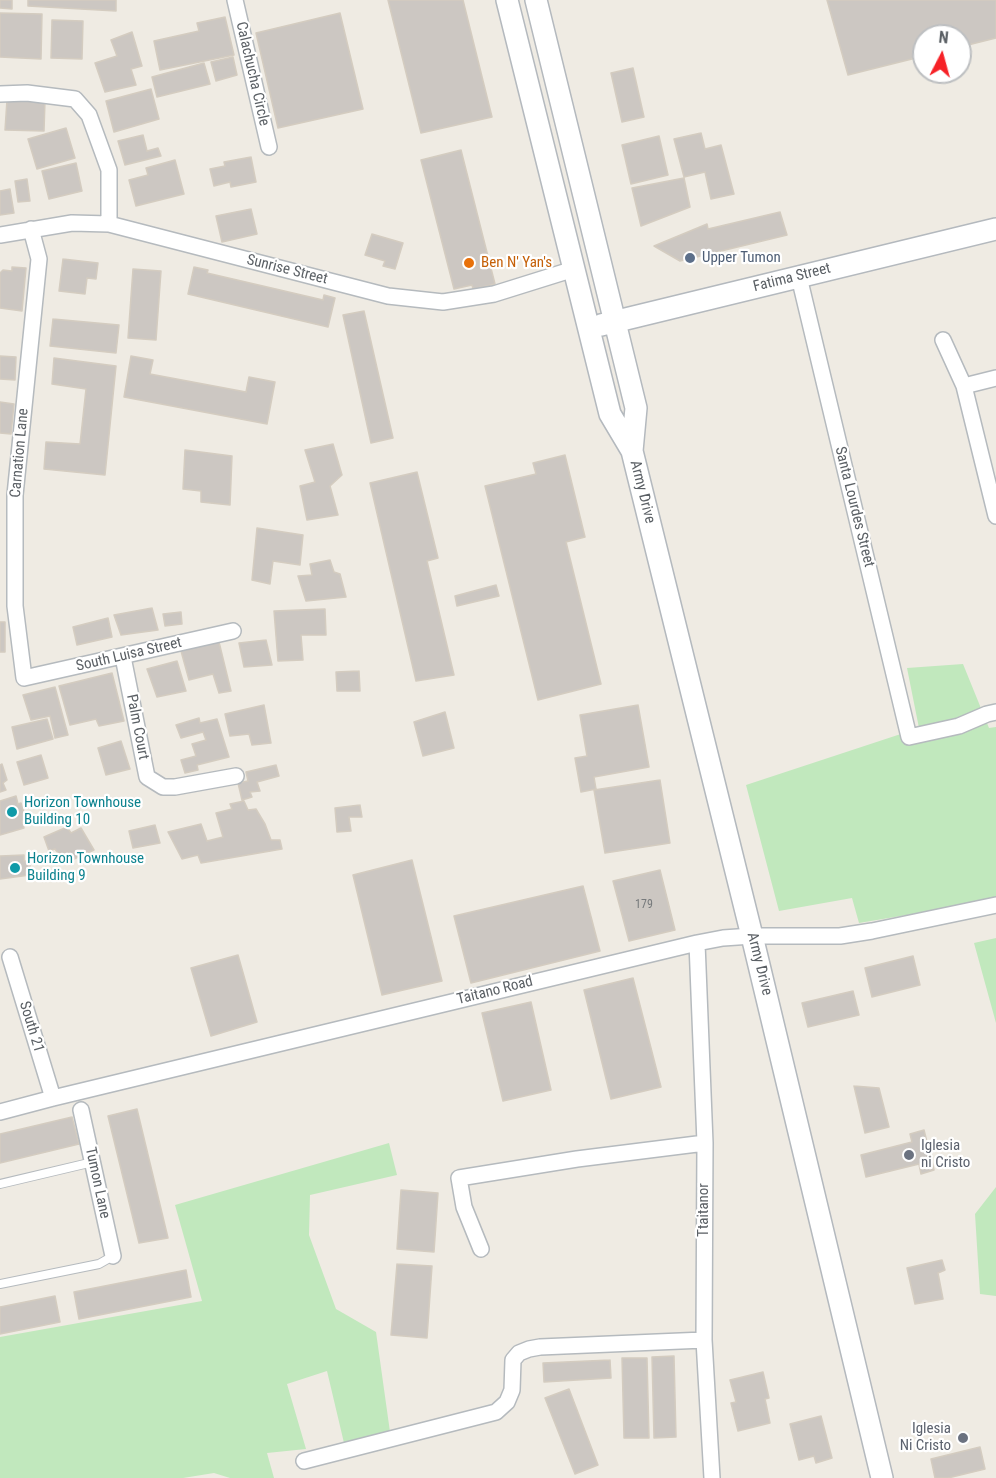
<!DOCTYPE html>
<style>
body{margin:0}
#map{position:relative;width:996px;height:1478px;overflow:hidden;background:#efebe3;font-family:"Roboto Condensed",sans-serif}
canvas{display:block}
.north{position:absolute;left:912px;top:24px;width:60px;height:60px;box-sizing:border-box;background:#fff;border:2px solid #bdbfc1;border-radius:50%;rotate:6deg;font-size:16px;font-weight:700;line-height:24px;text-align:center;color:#5b6065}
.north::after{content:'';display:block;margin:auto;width:21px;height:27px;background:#f62227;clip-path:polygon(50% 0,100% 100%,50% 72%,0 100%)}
</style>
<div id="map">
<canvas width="996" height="1478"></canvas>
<div class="north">N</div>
</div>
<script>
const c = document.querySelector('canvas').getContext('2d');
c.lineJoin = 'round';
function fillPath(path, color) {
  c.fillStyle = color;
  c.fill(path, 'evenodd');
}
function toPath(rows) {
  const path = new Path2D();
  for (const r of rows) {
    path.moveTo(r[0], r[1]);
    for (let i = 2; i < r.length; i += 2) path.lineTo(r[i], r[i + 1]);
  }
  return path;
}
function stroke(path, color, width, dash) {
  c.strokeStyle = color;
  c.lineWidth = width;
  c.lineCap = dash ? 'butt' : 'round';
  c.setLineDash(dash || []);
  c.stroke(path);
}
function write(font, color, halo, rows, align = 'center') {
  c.font = font + ' "Roboto Condensed",sans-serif';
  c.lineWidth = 4.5;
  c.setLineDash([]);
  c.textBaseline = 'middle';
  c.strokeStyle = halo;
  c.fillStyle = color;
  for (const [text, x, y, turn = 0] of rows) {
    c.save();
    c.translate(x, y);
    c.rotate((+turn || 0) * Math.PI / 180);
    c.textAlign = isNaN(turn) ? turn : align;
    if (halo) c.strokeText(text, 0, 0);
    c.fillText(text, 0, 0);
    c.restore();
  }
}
const green = toPath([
 [963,664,989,728,996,727,996,900,859,923,852,898,779,911,746,785,919,728,907,668],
 [996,938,996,1023,974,943],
 [389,1143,397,1175,310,1195,309,1235,336,1309,376,1332,390,1432,344,1443,327,1371,287,1384,306,1449,267,1453,274,1478,230,1478,214,1473,183,1478,0,1478,0,1337,202,1301,175,1205],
 [996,1187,996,1296,980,1294,975,1214]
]);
const building = toPath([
 [0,0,12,0,12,9,0,8,0,0],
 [28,0,116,0,116,11,28,6,28,0],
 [388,0,463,0,492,117,421,133,388,0],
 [827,0,996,0,996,38,960,47,960,36,924,36,924,56,848,75,827,0],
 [0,13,42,14,41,59,0,57,0,13],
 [340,13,363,109,278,128,256,33,340,13],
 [225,17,234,55,160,70,154,41,199,31,197,23,225,17],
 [52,20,83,21,82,59,51,58,52,20],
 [132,32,142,66,131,69,136,85,105,92,95,63,117,56,111,40,132,32],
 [233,57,237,75,216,81,211,62,233,57],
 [204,63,210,84,157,97,152,77,204,63],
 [633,68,644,117,622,122,611,73,633,68],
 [151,89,159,119,114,132,106,101,151,89],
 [7,100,45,100,44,131,5,130,7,100],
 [66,128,75,158,37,169,28,139,66,128],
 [701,133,705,149,721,145,734,194,711,199,705,172,684,177,674,139,701,133],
 [143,135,147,151,158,148,161,156,125,165,118,141,143,135],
 [659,136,668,175,631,184,622,145,659,136],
 [461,150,495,284,473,289,472,285,454,289,421,160,461,150],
 [251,157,256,182,231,187,230,182,214,186,210,169,225,166,224,162,251,157],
 [175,160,184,194,136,206,129,180,148,175,146,168,175,160],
 [76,163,82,191,49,199,42,171,76,163],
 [684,178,690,207,641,226,632,188,684,178],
 [27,179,30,201,18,202,15,181,27,179],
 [10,189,14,213,0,215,0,191,10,189],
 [251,209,257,234,222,242,216,216,251,209],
 [780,212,787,235,680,261,654,246,707,224,708,229,780,212],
 [372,234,403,243,395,269,383,266,385,261,365,255,372,234],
 [63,259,98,263,96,279,87,278,85,294,59,291,63,259],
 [12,267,26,268,22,311,0,308,0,273,3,270,12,271,12,267],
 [194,267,208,270,207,273,323,300,324,295,335,298,328,327,188,294,194,267],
 [133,269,161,271,156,340,128,338,133,269],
 [364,311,393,438,371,443,343,315,364,311],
 [53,319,119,325,116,353,50,346,53,319],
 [0,356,16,357,15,380,0,379,0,356],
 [131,356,153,360,150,374,246,392,249,377,275,382,267,424,124,397,131,356],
 [54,358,116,366,105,475,44,469,46,442,80,444,86,389,52,384,54,358],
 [0,402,14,404,11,434,0,433,0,402],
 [333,444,342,475,330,486,338,515,307,520,300,486,315,482,305,450,333,444],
 [185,450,232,456,230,505,201,502,201,491,183,489,185,450],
 [565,455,585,537,566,542,601,684,538,700,485,486,536,474,533,463,565,455],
 [417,472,438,558,427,561,454,675,416,681,370,483,417,472],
 [257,528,303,535,300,565,273,561,270,584,252,580,257,528],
 [330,560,334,572,340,574,346,597,306,601,298,576,312,575,310,564,330,560],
 [496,585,499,596,457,606,455,596,496,585],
 [152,608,158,630,121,635,114,615,152,608],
 [325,609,326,635,301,635,303,660,278,661,274,611,325,609],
 [181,612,182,624,165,626,163,614,181,612],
 [108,618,112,637,77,645,73,627,108,618],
 [0,622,5,622,5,652,0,652,0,622],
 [266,640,272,665,244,667,239,643,266,640],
 [219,642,231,691,219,693,213,674,189,680,181,651,219,642],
 [177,661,186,691,157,697,147,669,177,661],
 [359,671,360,691,337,691,336,672,359,671],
 [112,673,124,721,99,726,96,719,70,725,59,686,112,673],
 [55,687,68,735,55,738,50,716,31,720,23,695,55,687],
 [264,705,271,743,252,745,249,734,230,736,225,714,264,705],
 [638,705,649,767,594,777,596,789,581,792,575,758,587,756,580,715,638,705],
 [445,712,454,748,423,756,414,722,445,712],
 [199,718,200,723,217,719,229,757,197,765,198,770,185,773,181,760,196,756,192,744,206,740,203,732,181,738,176,725,199,718],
 [47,719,53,739,17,749,12,727,47,719],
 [121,741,130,769,106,775,98,748,121,741],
 [41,755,48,778,24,785,17,762,41,755],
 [2,764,7,780,3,783,6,790,0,792,0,765,2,764],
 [276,765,279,776,257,782,260,791,250,792,252,797,242,800,238,783,248,781,246,772,276,765],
 [660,780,670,843,605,853,594,790,660,780],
 [16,796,18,804,21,803,26,820,22,821,24,828,0,835,0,801,16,796],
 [244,801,248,810,256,809,265,824,271,840,280,840,282,849,201,863,198,855,182,859,168,832,201,824,207,841,223,837,216,813,232,809,230,804,244,801],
 [360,805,362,817,349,817,351,831,337,832,335,808,360,805],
 [155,825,160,843,133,848,129,831,155,825],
 [67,827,71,833,81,828,94,850,65,863,55,849,49,851,44,837,67,827],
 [24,855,24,861,30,861,30,875,0,879,0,856,24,855],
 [412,860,442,981,382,995,353,875,412,860],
 [660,870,675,930,629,941,613,881,660,870],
 [583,886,600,951,471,983,454,916,583,886],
 [238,955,257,1022,211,1036,191,968,238,955],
 [913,956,920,985,872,997,865,968,913,956],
 [633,978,661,1087,611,1099,584,990,633,978],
 [853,991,859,1015,808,1027,802,1003,853,991],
 [531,1002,551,1090,503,1101,482,1013,531,1002],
 [854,1086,879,1088,889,1127,865,1133,854,1086],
 [137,1109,168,1238,139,1243,108,1116,137,1109],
 [72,1117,79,1144,0,1163,0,1134,72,1117],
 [924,1130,934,1170,921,1174,919,1164,866,1177,861,1155,912,1142,910,1134,924,1130],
 [401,1190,438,1193,434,1252,397,1249,401,1190],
 [942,1260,945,1270,938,1273,943,1299,915,1304,907,1268,942,1260],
 [397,1264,432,1266,427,1338,391,1335,397,1264],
 [186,1270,191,1297,79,1319,74,1292,186,1270],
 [55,1296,60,1322,0,1334,0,1307,55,1296],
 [674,1356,676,1437,654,1438,652,1357,674,1356],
 [622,1358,647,1358,649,1438,624,1438,622,1358],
 [610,1360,611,1378,544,1382,543,1363,610,1360],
 [763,1372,769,1398,765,1399,770,1423,738,1431,731,1403,736,1402,730,1380,763,1372],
 [569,1389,598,1465,575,1474,545,1398,569,1389],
 [821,1416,832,1458,816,1463,814,1456,799,1460,790,1424,821,1416],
 [980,1447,985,1469,948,1478,935,1478,931,1459,980,1447]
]);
const service = toPath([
 [0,1184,93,1162],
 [0,1284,99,1264,113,1256]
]);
const minor = toPath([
 [235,0,269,147],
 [0,94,27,93,75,99,89,115,109,170,109,224],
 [31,229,39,259,15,495,15,606,24,678,233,631],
 [0,235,72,223,109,224,388,296,443,302,494,294,574,269],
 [799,277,909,737,959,726,987,714,996,712],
 [943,340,964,386,996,516],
 [964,386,996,378],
 [123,657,147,777,163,787,175,787,236,776],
 [697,943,705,1143,704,1340,712,1478],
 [10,957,53,1098],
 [81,1110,113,1256],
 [0,1112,53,1098,697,943,723,938,752,936,840,936,872,931,996,905],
 [481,1249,464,1207,459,1178,577,1159,705,1143],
 [304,1461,496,1412,507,1402,512,1390,513,1360,519,1353,529,1349,540,1347,704,1340]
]);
const secondary = toPath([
 [507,0,610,414,632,451,752,936,882,1478],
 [536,0,636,408,632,451],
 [601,325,996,229]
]);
const markers = [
 [690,258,6,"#5c6f8a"],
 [469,263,6,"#e8710a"],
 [12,812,6,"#0f9aa8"],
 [15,868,6,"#0f9aa8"],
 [909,1155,6,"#6b7280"],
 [963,1438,6,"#6b7280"]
];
const numberNames = [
 ["179",644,905]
];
const streetNames = [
 ["Calachucha Circle",252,74,77],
 ["Sunrise Street",287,270,14],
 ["Fatima Street",792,278,-14],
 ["Carnation Lane",20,453,-85],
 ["Army Drive",642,492,76],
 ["Santa Lourdes Street",854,507,76],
 ["South Luisa Street",129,655,-13],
 ["Palm Court",137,727,79],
 ["Army Drive",759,964,76],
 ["Taitano Road",495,991,-14],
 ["South 21",31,1027,73],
 ["Tumon Lane",97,1183,78],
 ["Ttaitanor",704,1210,-90]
];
const serviceNames = [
 ["Upper Tumon",702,258]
];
const foodNames = [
 ["Ben N' Yan's",481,263]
];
const cultureNames = [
 ["Horizon Townhouse",24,803],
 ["Building 10",24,820],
 ["Horizon Townhouse",27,859],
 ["Building 9",27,876]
];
const worshipNames = [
 ["Iglesia",921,1146],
 ["ni Cristo",921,1163],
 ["Iglesia",951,1429,"right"],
 ["Ni Cristo",951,1446,"right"]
];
fillPath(green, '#c1e8bd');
fillPath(building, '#ccc7c2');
stroke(building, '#d4ccc0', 1.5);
stroke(service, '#b5babe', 10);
stroke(minor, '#b5babe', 18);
stroke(secondary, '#b4b9be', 24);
stroke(service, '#fff', 8);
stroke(minor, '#fff', 15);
stroke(secondary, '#fff', 21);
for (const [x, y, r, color] of markers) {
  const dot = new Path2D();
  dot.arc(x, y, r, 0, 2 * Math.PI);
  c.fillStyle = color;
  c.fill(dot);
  stroke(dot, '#fff', 2);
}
write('12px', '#777a7c', null, numberNames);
write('15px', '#5b6065', '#fff', streetNames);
write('15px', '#4e5e75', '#fff', serviceNames, 'left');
write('15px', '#c56008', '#fff', foodNames, 'left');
write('15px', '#0d838f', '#fff', cultureNames, 'left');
write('15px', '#5b616d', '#fff', worshipNames, 'left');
</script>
